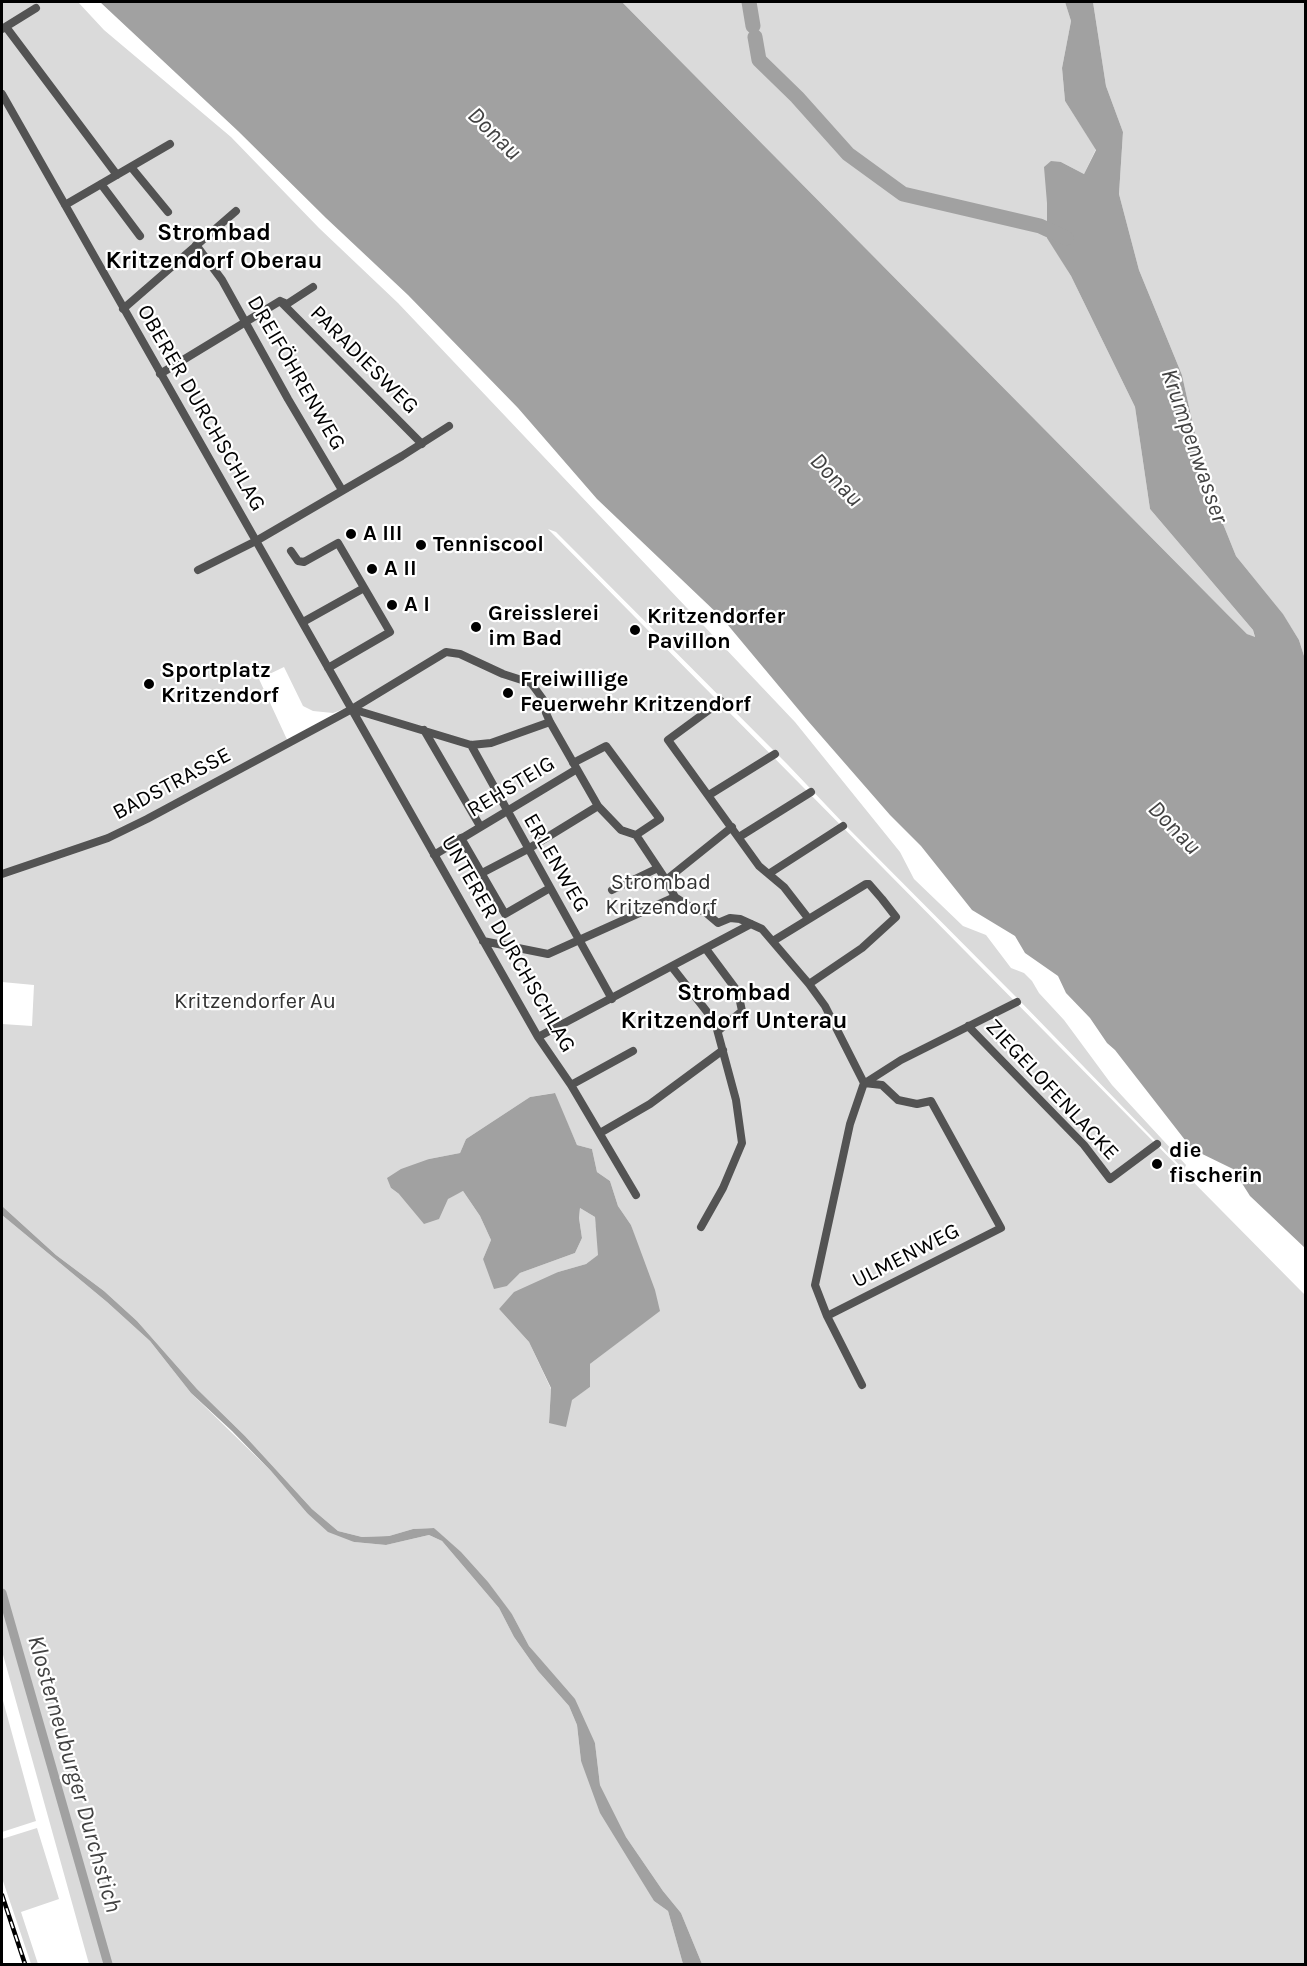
<!DOCTYPE html>
<meta charset="utf-8">
<style>
body{margin:0}
#map{position:relative;width:1307px;height:1966px;overflow:hidden;background:#fff;font-family:Karla,sans-serif}
canvas{display:block}
.frame{position:absolute;inset:0;border:3px solid #000;pointer-events:none}
</style>
<div id="map">
<canvas width="1307" height="1966"></canvas>
<div class="frame"></div>
</div>
<script>
const c = document.querySelector('canvas').getContext('2d');
c.lineJoin = 'round';
function fillPath(path, color) {
  c.fillStyle = color;
  c.fill(path, 'evenodd');
}
function toPath(rows) {
  const path = new Path2D();
  for (const r of rows) {
    path.moveTo(r[0], r[1]);
    for (let i = 2; i < r.length; i += 2) path.lineTo(r[i], r[i + 1]);
  }
  return path;
}
function stroke(path, color, width, dash) {
  c.strokeStyle = color;
  c.lineWidth = width;
  c.lineCap = dash ? 'butt' : 'round';
  c.setLineDash(dash || []);
  c.stroke(path);
}
function write(font, color, halo, rows, align = 'center') {
  c.font = font + ' Karla,sans-serif';
  c.lineWidth = 4.5;
  c.setLineDash([]);
  c.textBaseline = 'middle';
  c.strokeStyle = halo;
  c.fillStyle = color;
  for (const [text, x, y, turn = 0] of rows) {
    c.save();
    c.translate(x, y);
    c.rotate((+turn || 0) * Math.PI / 180);
    c.textAlign = isNaN(turn) ? turn : align;
    if (halo) c.strokeText(text, 0, 0);
    c.fillText(text, 0, 0);
    c.restore();
  }
}
const green = toPath([
 [2,2,78,2,104,30,231,137,319,228,398,303,795,722,900,852,914,879,963,926,986,935,1011,968,1024,973,1032,981,1039,993,1064,1020,1112,1085,1186,1165,1184,1170,1018,999,844,824,788,765,556,532,548,529,1305,1295,1305,1964,702,1964,681,1913,663,1891,626,1837,600,1785,595,1743,549,1671,529,1646,512,1614,434,1528,413,1529,389,1536,362,1537,338,1531,312,1509,245,1436,197,1389,137,1321,104,1291,56,1255,2,1206,2,1024,32,1026,34,985,2,982],
 [284,667,303,706,313,711,333,713,352,706,540,1037,350,713,290,746,259,679],
 [554,1093,577,1145,592,1149,597,1172,610,1181,618,1206,631,1225,659,1311,590,1364,590,1387,571,1400,549,1422,551,1389,529,1342,499,1309,558,1272,586,1264,599,1255,595,1217,580,1208,579,1218,582,1238,575,1253,520,1273,507,1286,483,1259,491,1240,480,1216,463,1191,448,1198,399,1194,391,1188,429,1159,460,1153,466,1139,530,1097],
 [622,2,1065,2,1071,21,1062,68,1065,101,1096,149,1084,174,1061,162,1047,203,1048,238,1071,276,1135,407,1150,509,1253,630,1255,638,1247,634,1227,614],
 [1093,2,1305,2,1305,659,1299,640,1282,613,1236,556,1205,479,1182,375,1139,270,1119,194,1123,132,1106,86],
 [2,1215,107,1302,150,1341,191,1393,271,1471,307,1513,354,1542,386,1545,429,1535,442,1541,499,1608,514,1637,538,1671,569,1706,577,1725,581,1761,654,1901,668,1911,683,1964,89,1964,2,1651],
 [2,1697,36,1821,2,1832],
 [37,1828,59,1899,21,1912,38,1964,31,1964,2,1878,2,1839]
]);
const water = toPath([
 [100,2,622,2,1227,614,1247,634,1255,637,1253,630,1150,509,1135,407,1071,276,1047,238,1047,203,1044,167,1051,161,1061,162,1084,174,1096,150,1065,101,1062,68,1071,21,1065,2,1093,2,1106,86,1123,132,1119,194,1139,270,1182,375,1205,479,1236,556,1283,614,1299,640,1305,659,1305,1248,1250,1196,1233,1169,1192,1149,1115,1050,1107,1043,1090,1018,1066,993,1058,976,1025,953,1015,936,972,910,921,846,890,815,808,721,722,618,597,499,518,408,408,295,326,218,238,131],
 [555,1093,577,1145,592,1149,597,1172,610,1181,618,1206,631,1225,655,1290,660,1311,590,1364,590,1387,572,1400,566,1427,549,1423,551,1388,529,1342,499,1309,514,1292,558,1272,586,1264,598,1255,595,1217,580,1208,579,1218,582,1238,575,1253,520,1273,507,1286,494,1289,483,1259,491,1240,480,1216,463,1191,448,1199,439,1219,424,1224,399,1194,391,1188,387,1178,401,1169,429,1159,460,1153,466,1139,530,1097],
 [2,1206,56,1255,104,1291,137,1321,197,1389,245,1436,312,1509,338,1531,362,1537,389,1536,413,1529,434,1528,461,1552,488,1582,512,1614,529,1646,575,1699,595,1743,600,1785,626,1837,663,1891,681,1913,702,1964,683,1964,668,1911,654,1901,600,1813,581,1761,577,1725,569,1706,538,1671,514,1637,499,1608,442,1541,429,1535,386,1545,354,1542,328,1532,307,1513,271,1471,232,1431,191,1393,150,1341,107,1302,2,1215]
]);
const canal = toPath([
 [2,1593,108,1964]
]);
const river = toPath([
 [749,2,753,26],
 [755,37,759,60,797,97,848,154,903,194,1040,226,1066,238]
]);
const street = toPath([
 [6,27,117,175],
 [2,29,36,8],
 [2,94,538,1037,571,1085,636,1195],
 [131,167,168,212],
 [101,184,140,236],
 [65,205,170,144],
 [196,245,222,280,288,399,342,490],
 [280,301,422,444],
 [123,309,236,211],
 [160,374,280,301,287,304,313,287],
 [291,551,298,561,304,562,338,543,390,632,328,668],
 [198,570,256,541,402,456,449,426],
 [303,622,364,588],
 [721,701,668,740,759,866,784,887,808,918],
 [352,709,471,745,491,743,550,722],
 [424,730,480,826],
 [471,745,612,999],
 [573,763,606,746,660,819,636,835],
 [709,795,775,754],
 [739,837,811,792],
 [461,838,505,914,550,888],
 [434,855,577,769],
 [482,873,528,849,598,806],
 [770,873,843,826],
 [2,874,108,838,147,819,352,709,446,652,460,654,503,674,531,683,545,702,546,713,550,722,598,806,621,830,636,835,666,880,675,897],
 [666,880,732,827],
 [612,890,658,868],
 [483,941,548,954,675,897,689,906,705,912,718,923,730,918,740,919,762,929,809,984,825,1006,864,1083],
 [773,941,866,884,869,884,882,899,896,917,862,948,809,984],
 [706,949,738,992,742,1011,718,1031],
 [672,967,715,1022,736,1100,742,1143,723,1188,701,1227],
 [968,1026,1084,1145,1110,1179,1157,1144],
 [538,1037,751,924],
 [865,1083,901,1060,1017,1002],
 [571,1085,633,1051],
 [600,1133,650,1104,723,1050],
 [827,1316,1001,1228,931,1101,917,1104,898,1100,882,1085,864,1083],
 [862,1385,827,1316,815,1285,850,1124,864,1083]
]);
const rail = toPath([
 [2,1895,25,1964]
]);
const markers = [
 [351,534,6,"#000"],
 [421,545,6,"#000"],
 [372,569,6,"#000"],
 [392,605,6,"#000"],
 [476,627,6,"#000"],
 [635,630,6,"#000"],
 [149,684,6,"#000"],
 [508,693,6,"#000"],
 [1157,1164,6,"#000"]
];
const streetNames = [
 ["PARADIESWEG",364,360,45],
 ["DREIFÖHRENWEG",296,373,60],
 ["OBERER DURCHSCHLAG",201,408,60],
 ["BADSTRASSE",172,784,-28],
 ["REHSTEIG",511,787,-31],
 ["ERLENWEG",556,863,60],
 ["UNTERER DURCHSCHLAG",508,944,60],
 ["ZIEGELOFENLACKE",1052,1090,47],
 ["ULMENWEG",906,1256,-27]
];
const poiNames = [
 ["A III",363,534],
 ["Tenniscool",433,545],
 ["A II",384,569],
 ["A I",404,605],
 ["Greisslerei",488,614],
 ["im Bad",488,639],
 ["Kritzendorfer",647,617],
 ["Pavillon",647,642],
 ["Sportplatz",161,671],
 ["Kritzendorf",161,696],
 ["Freiwillige",520,680],
 ["Feuerwehr Kritzendorf",520,705],
 ["die",1169,1151],
 ["fischerin",1169,1176]
];
const parkNames = [
 ["Strombad",661,883],
 ["Kritzendorf",661,908],
 ["Kritzendorfer Au",255,1002]
];
const waterNames = [
 ["Donau",494,134,44],
 ["Krumpenwasser",1194,446,71],
 ["Donau",836,480,46],
 ["Donau",1174,828,46],
 ["Klosterneuburger Durchstich",74,1774,74]
];
const neighbourhoodNames = [
 ["Strombad",214,233],
 ["Kritzendorf Oberau",214,261],
 ["Strombad",734,993],
 ["Kritzendorf Unterau",734,1021]
];
fillPath(green, '#dadada');
fillPath(water, '#a1a1a1');
stroke(canal, '#a1a1a1', 9);
stroke(river, '#a1a1a1', 15);
stroke(street, '#535353', 8);
stroke(rail, '#000', 4.5);
stroke(rail, '#fff', 2, [7]);
for (const [x, y, r, color] of markers) {
  const dot = new Path2D();
  dot.arc(x, y, r, 0, 2 * Math.PI);
  c.fillStyle = color;
  c.fill(dot);
  stroke(dot, '#fff', 2);
}
write('22px', '#000', '#fff', streetNames);
write('bold 22px', '#000', '#fff', poiNames, 'left');
write('22px', '#313131', '#fff', parkNames);
write('italic 24px', '#424242', '#fff', waterNames);
write('bold 24px', '#000', '#fff', neighbourhoodNames);
</script>
